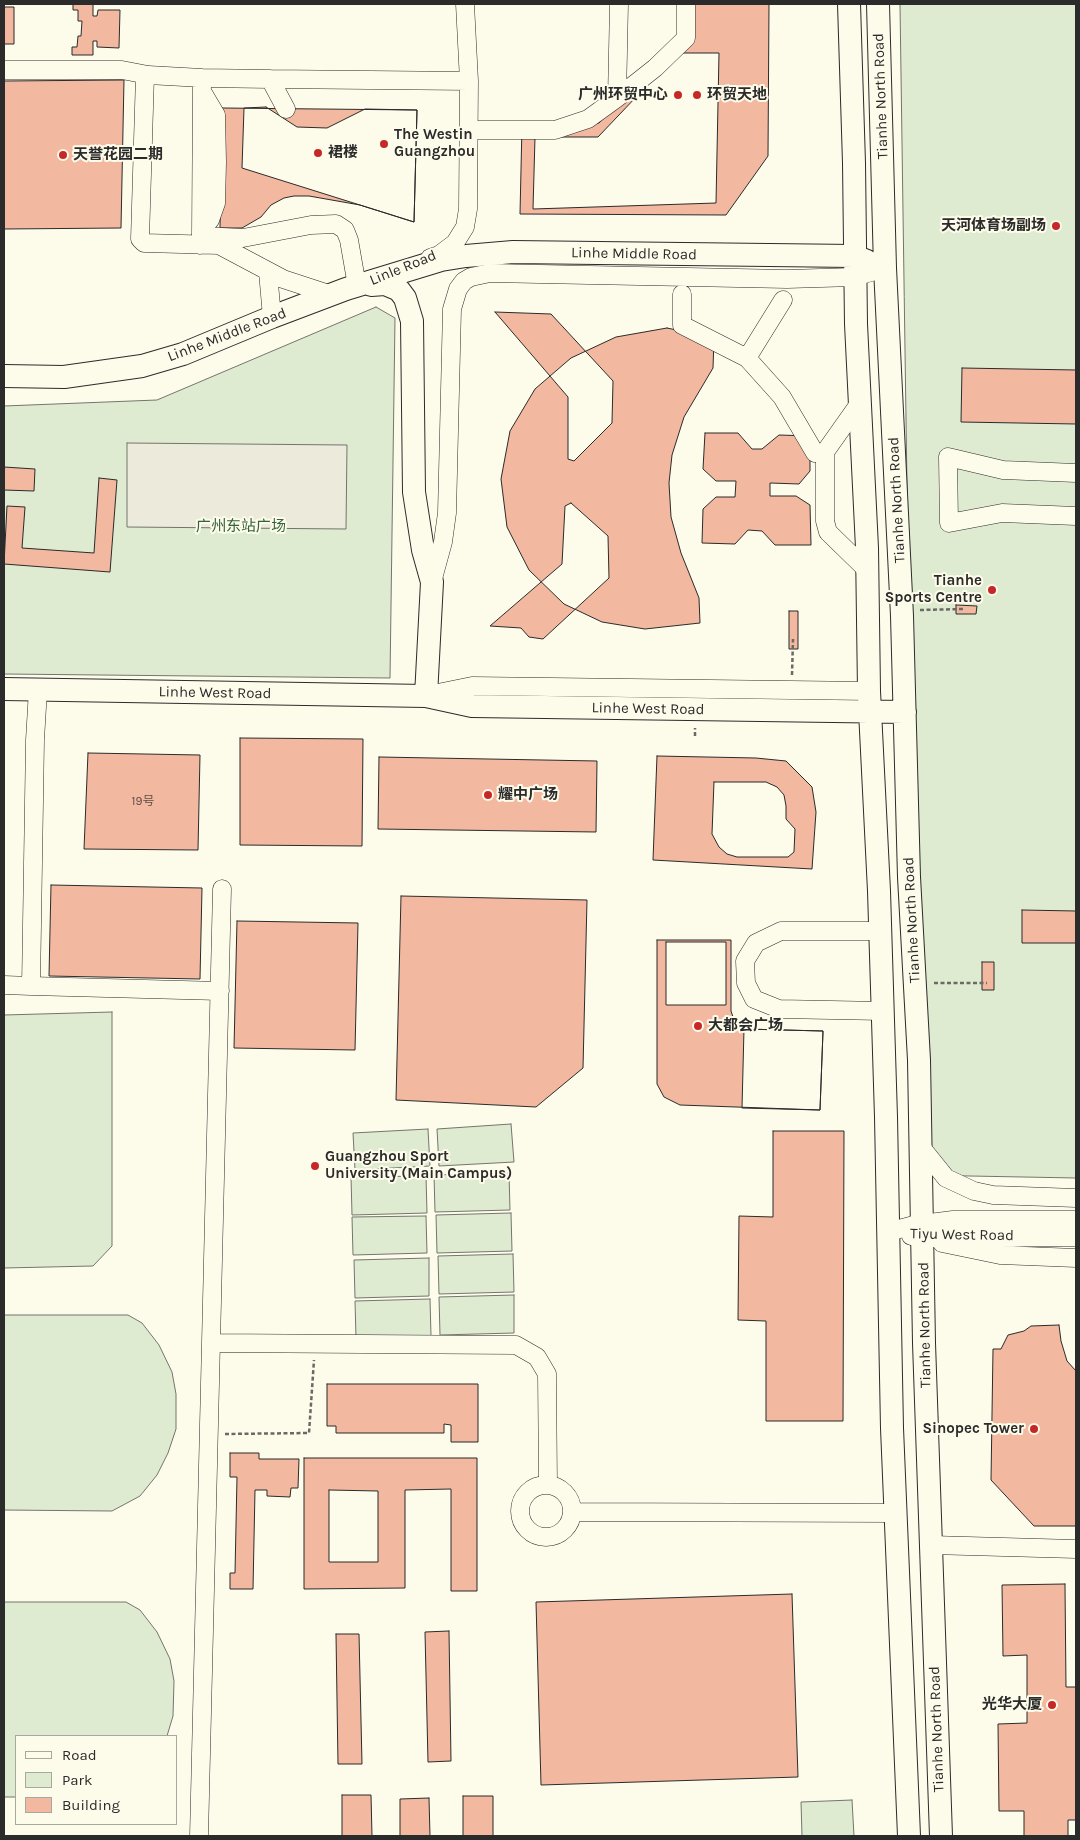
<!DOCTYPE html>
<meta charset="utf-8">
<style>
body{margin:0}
#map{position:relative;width:1080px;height:1840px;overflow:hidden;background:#fdfbea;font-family:Karla,sans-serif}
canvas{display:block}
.frame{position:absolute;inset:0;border:5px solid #2b2b2b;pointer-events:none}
.legend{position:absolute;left:15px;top:1735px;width:162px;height:90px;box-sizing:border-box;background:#fdfbea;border:1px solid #a9a89e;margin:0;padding:6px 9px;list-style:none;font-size:15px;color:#2b2b2b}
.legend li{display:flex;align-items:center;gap:10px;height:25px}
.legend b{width:25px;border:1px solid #a9a89e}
</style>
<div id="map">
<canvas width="1080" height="1840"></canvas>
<div class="frame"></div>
<ul class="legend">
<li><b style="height:6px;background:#fdfbea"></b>Road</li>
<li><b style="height:14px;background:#deebd1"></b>Park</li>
<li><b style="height:14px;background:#f2b8a0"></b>Building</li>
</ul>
</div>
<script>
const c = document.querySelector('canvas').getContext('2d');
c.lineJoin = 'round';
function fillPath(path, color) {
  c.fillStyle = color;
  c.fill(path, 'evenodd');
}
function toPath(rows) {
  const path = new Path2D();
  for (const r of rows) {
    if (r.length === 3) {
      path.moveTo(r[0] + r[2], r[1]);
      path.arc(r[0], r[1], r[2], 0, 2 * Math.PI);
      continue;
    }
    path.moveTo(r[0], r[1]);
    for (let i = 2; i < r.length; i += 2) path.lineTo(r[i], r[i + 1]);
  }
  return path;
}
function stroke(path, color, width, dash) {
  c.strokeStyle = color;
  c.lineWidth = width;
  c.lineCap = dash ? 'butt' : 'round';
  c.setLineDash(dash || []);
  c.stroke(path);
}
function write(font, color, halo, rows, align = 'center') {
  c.font = font + ' Karla,"Noto Sans SC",sans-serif';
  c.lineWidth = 4;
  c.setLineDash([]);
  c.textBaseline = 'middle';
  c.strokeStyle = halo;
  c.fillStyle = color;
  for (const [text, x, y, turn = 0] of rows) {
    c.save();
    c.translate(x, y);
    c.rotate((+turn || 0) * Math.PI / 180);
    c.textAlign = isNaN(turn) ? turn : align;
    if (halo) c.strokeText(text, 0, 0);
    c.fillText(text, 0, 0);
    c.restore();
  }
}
const green = toPath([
 [900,4,1076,4,1076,1178,917,1175,900,4],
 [376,307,395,318,390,678,4,674,4,406,157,400,376,307],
 [112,1012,112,1246,93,1266,4,1268,4,1015,112,1012],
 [511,1124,514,1162,439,1166,437,1129,511,1124],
 [428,1129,430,1166,355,1170,353,1133,428,1129],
 [509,1173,510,1210,435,1212,434,1175,509,1173],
 [426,1176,427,1213,352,1215,351,1177,426,1176],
 [511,1213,512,1251,437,1253,436,1215,511,1213],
 [426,1216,427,1253,353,1255,352,1217,426,1216],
 [513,1254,514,1292,439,1294,438,1256,513,1254],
 [429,1258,429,1296,355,1298,354,1260,429,1258],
 [514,1295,514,1333,440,1335,439,1297,514,1295],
 [430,1299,431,1336,356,1338,355,1301,430,1299],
 [4,1315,128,1315,142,1323,159,1345,172,1372,176,1394,176,1429,168,1453,157,1475,140,1496,112,1511,4,1510,4,1315],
 [4,1602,126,1602,140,1610,157,1632,170,1659,174,1681,173,1716,167,1736,16,1736,16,1797,4,1797,4,1602],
 [852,1800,854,1836,802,1836,801,1802,852,1800]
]);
const parking = toPath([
 [127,443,347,445,346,529,127,527,127,443]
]);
const building = toPath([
 [73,4,93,4,93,16,97,16,98,10,120,10,119,48,97,47,97,41,93,41,93,55,72,55,72,47,77,47,78,36,81,36,82,21,78,21,78,10,73,10,73,4],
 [686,4,769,4,768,156,726,215,520,214,522,125,599,123,686,38,686,4],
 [4,7,14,7,14,44,4,44,4,7],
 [678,53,719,53,716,203,533,209,535,137,598,137,678,53],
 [124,80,121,228,4,229,4,81,124,80],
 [266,107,297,127,327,128,365,109,417,110,414,222,242,168,244,108,266,107],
 [222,108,417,110,414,222,360,205,309,196,294,196,284,198,271,205,261,217,242,228,220,228,222,108],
 [495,312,551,314,613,381,612,423,574,461,568,459,568,397,495,312],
 [667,328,714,338,713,368,684,417,672,455,669,483,671,517,681,553,699,598,700,623,645,629,602,622,564,604,529,570,507,527,501,479,510,431,535,389,571,358,616,337,667,328],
 [962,368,1076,370,1076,424,961,422,962,368],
 [705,433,738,433,752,449,762,449,779,435,810,436,810,471,799,484,770,483,770,496,796,496,810,505,811,545,775,545,762,531,748,530,735,544,702,543,703,509,716,497,735,497,736,481,716,481,703,469,705,433],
 [4,467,35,469,34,491,4,490,4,467],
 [99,478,117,480,110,572,4,564,7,506,25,507,22,548,94,553,99,478],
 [571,503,608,536,609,578,543,639,529,637,521,628,490,626,562,564,565,506,571,503],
 [956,605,977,606,976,614,956,614,956,605],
 [789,611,798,611,798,649,789,649,789,611],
 [240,738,363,739,362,846,240,845,240,738],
 [88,753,200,755,198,850,84,849,88,753],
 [657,756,756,758,786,761,812,787,816,812,812,869,653,860,657,756],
 [379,757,597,761,596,832,378,829,379,757],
 [714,782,766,782,777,787,784,795,786,806,786,819,795,829,794,852,788,857,737,857,727,854,719,847,712,834,714,782],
 [51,885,202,888,200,979,49,976,51,885],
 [401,896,587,900,583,1068,536,1107,396,1100,401,896],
 [1022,910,1076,911,1076,943,1022,943,1022,910],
 [237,921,358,923,355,1050,234,1048,237,921],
 [657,940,731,940,731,1011,735,1023,744,1029,823,1031,820,1110,680,1105,664,1097,657,1084,657,940],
 [666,942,726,942,726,1005,666,1005,666,942],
 [982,962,994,962,994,990,982,990,982,962],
 [744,1029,823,1031,820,1110,742,1108,744,1029],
 [773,1131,844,1131,843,1421,766,1421,766,1321,738,1320,739,1216,773,1217,773,1131],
 [1059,1325,1061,1341,1067,1361,1076,1371,1076,1526,1034,1526,991,1480,993,1349,1001,1349,1008,1335,1024,1331,1031,1326,1059,1325],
 [327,1384,478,1384,478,1442,451,1442,451,1425,444,1424,444,1433,336,1433,336,1426,327,1426,327,1384],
 [230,1453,259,1453,259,1459,299,1459,298,1488,291,1488,290,1497,267,1496,267,1490,255,1490,253,1589,230,1589,230,1573,235,1573,237,1477,230,1477,230,1453],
 [304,1458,477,1458,477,1591,451,1591,451,1489,405,1490,405,1588,304,1589,304,1458],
 [329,1490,378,1491,378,1562,329,1562,329,1490],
 [1065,1584,1066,1687,1076,1687,1076,1820,1068,1820,1068,1836,1024,1836,1024,1811,999,1811,998,1724,1027,1723,1027,1655,1003,1656,1002,1585,1065,1584],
 [792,1594,798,1777,541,1785,536,1602,792,1594],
 [449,1631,451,1761,428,1762,425,1632,449,1631],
 [336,1634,359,1634,362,1764,338,1764,336,1634],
 [342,1795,371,1795,372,1836,342,1836,342,1795],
 [463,1796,493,1796,493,1836,463,1836,463,1796],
 [429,1798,430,1836,400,1836,400,1799,429,1798]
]);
const path = toPath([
 [920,610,963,609],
 [792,675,793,639],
 [695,736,695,728],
 [934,983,987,983],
 [225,1434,309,1433,314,1360]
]);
const minor = toPath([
 [4,70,122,70,148,75,202,78],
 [145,75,140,239,144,243,219,245,283,279,332,295],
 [270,79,469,81],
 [617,98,655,68,686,38,686,4],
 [469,130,555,130,588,119,617,98,619,4],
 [201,229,210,220,216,203,217,162,216,115,203,93],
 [201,236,202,78,270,79,286,109],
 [200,245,201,236,243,238,311,225,336,224,345,230,349,240,357,286,368,282],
 [430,258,439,255,455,243,465,227,468,209,469,81,465,4],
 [268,272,272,317],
 [682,294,682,325,747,358],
 [783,300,747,358,782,397,815,453],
 [859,404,825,452,825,521,828,532,868,571],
 [1076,473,1003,470,948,457,949,523,1002,513,1076,516],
 [432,582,443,542,447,513,452,309,458,289,464,281,471,277,490,273,787,279,854,277,885,268],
 [38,690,35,740,31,986,220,991],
 [428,695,472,686,869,691],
 [880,931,781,931,756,943,745,961,746,983,754,999,779,1009,883,1011],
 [4,985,31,986],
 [921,1147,946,1178,974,1191,993,1195,1076,1198],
 [888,1232,914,1225,953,1220,1076,1220],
 [911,1236,922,1238,1076,1237],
 [942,1243,1000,1255,1076,1258],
 [211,1343,516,1345,537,1357,547,1374,548,1485],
 [546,1511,26],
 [572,1512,895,1513],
 [931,1545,1076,1549],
 [199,1836,222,889]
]);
const major = toPath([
 [849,4,854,163,856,324,867,548,869,691,879,891,886,1117,892,1428,909,1836],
 [878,4,885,268,902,616,909,877,919,1060,924,1343,941,1836],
 [371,285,385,284,399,290,405,298,412,321,414,492,423,550,432,582,426,696],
 [4,376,64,377,142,366,183,354,272,317,346,289,441,260,466,256,513,252,854,256,867,261],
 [4,689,426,696,472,706,905,712]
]);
const markers = [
 [678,95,5,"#c62828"],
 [697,95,5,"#c62828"],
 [384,144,5,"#c62828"],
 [318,153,5,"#c62828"],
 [63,155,5,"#c62828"],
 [1056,226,5,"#c62828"],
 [992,590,5,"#c62828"],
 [488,795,5,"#c62828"],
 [698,1026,5,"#c62828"],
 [315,1166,5,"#c62828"],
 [1034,1429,5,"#c62828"],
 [1052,1705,5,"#c62828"]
];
const numberNames = [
 ["19号",143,802]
];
const poiNames = [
 ["广州环贸中心",668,95,"right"],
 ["环贸天地",707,95],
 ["The Westin",394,135],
 ["Guangzhou",394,152],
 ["裙楼",328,153],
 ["天誉花园二期",73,155],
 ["天河体育场副场",1046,226,"right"],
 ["Tianhe",982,581,"right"],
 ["Sports Centre",982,598,"right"],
 ["耀中广场",498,795],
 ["大都会广场",708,1026],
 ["Guangzhou Sport",325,1157],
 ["University (Main Campus)",325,1174],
 ["Sinopec Tower",1024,1429,"right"],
 ["光华大厦",1042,1705,"right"]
];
const streetNames = [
 ["Tianhe North Road",881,96,-92],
 ["Linhe Middle Road",634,254,1],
 ["Linle Road",403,268,-22],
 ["Linhe Middle Road",227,335,-21],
 ["Tianhe North Road",897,500,-93],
 ["Linhe West Road",215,693,1],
 ["Linhe West Road",648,709,1],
 ["Tianhe North Road",912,920,-93],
 ["Tiyu West Road",962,1235,1],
 ["Tianhe North Road",925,1325,-91],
 ["Tianhe North Road",937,1729,-92]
];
const parkNames = [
 ["广州东站广场",241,527]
];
fillPath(green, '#deebd1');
stroke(green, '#74746e', 1);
fillPath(parking, '#eceadb');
stroke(parking, '#74746e', 1);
fillPath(building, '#f2b8a0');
stroke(building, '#2b2b2b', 1);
stroke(minor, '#2b2b2b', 19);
stroke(major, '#2b2b2b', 24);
stroke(path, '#6a6964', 2.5, [4, 2.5]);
stroke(minor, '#fdfbea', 18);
stroke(major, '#fdfbea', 22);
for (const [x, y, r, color] of markers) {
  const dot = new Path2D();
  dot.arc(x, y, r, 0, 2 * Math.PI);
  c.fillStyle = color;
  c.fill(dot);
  stroke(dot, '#fdfbea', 2);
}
write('12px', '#5d4e48', null, numberNames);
write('bold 15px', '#2b2b2b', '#fdfbea', poiNames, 'left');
write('15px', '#2b2b2b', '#fdfbea', streetNames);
write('15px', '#34623c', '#fdfbea', parkNames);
</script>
